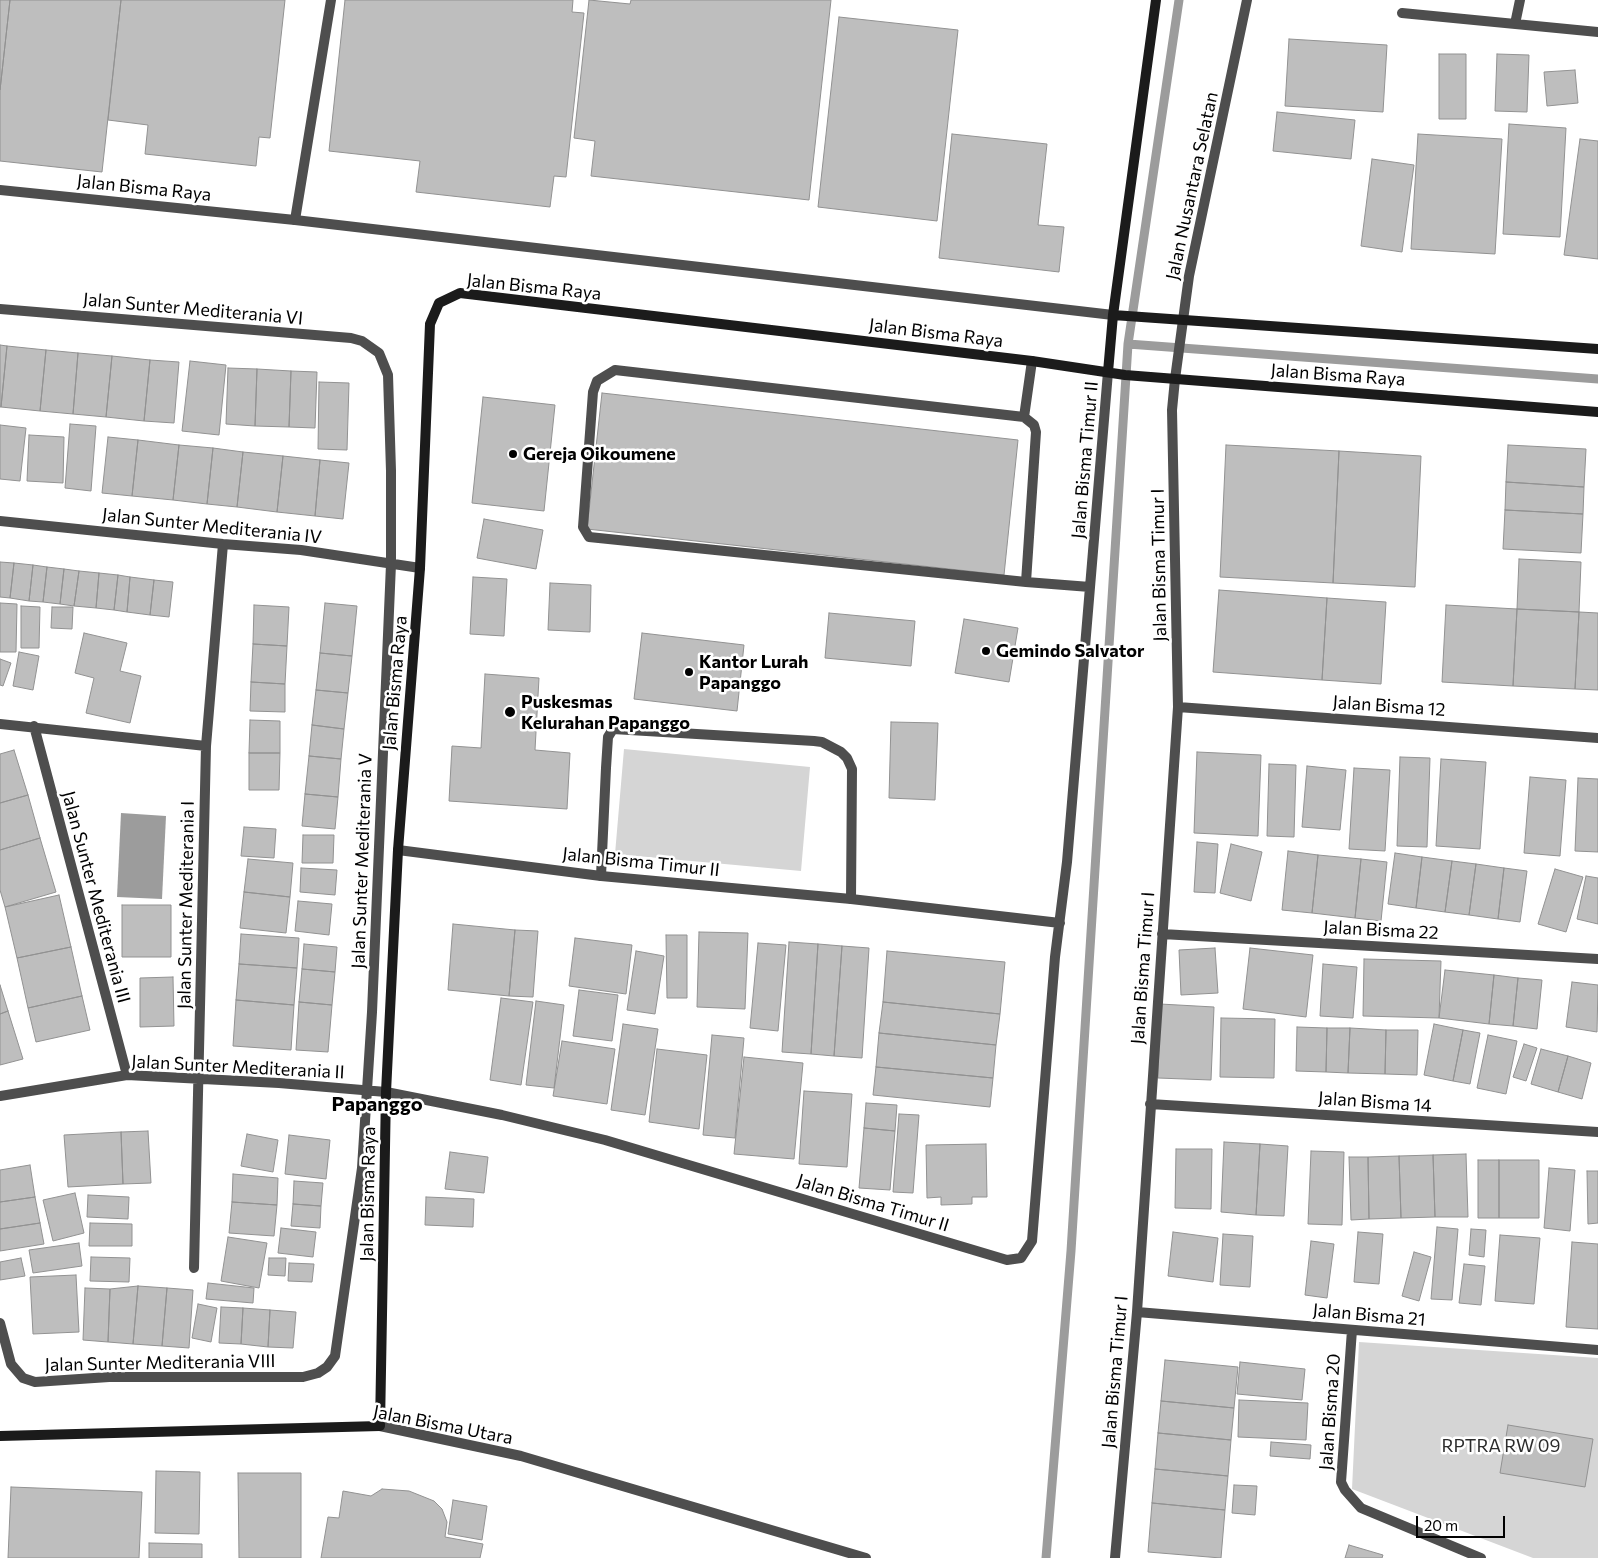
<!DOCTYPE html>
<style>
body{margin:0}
#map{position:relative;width:1598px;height:1558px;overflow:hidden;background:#fff;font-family:Commissioner,sans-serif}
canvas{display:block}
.scale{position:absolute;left:1416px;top:1516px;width:89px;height:22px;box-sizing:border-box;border:2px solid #000;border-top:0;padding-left:6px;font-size:15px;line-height:18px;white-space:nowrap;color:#000;-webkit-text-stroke:4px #fff;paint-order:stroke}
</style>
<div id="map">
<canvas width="1598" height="1558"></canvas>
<div class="scale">20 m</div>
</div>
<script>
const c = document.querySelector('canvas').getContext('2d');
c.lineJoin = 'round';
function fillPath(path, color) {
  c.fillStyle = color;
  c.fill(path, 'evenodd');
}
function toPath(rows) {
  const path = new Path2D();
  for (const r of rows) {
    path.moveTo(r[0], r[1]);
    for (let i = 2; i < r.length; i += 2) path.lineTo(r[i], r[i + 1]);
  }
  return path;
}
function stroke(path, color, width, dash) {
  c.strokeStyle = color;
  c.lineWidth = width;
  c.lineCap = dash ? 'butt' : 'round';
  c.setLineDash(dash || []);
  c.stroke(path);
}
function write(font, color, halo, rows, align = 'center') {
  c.font = font + ' Commissioner,sans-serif';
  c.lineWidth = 5;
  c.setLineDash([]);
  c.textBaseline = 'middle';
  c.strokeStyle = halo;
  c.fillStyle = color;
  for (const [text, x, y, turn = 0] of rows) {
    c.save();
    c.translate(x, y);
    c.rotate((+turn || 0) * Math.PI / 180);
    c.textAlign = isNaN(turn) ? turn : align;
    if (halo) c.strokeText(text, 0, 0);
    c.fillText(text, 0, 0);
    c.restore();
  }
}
const green = toPath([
 [624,749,810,767,801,871,615,854],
 [1359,1342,1598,1358,1598,1558,1533,1558,1352,1489]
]);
const water = toPath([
 [121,813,166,816,162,899,117,897]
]);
const stream = toPath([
 [1128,344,1598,379],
 [1046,1558,1071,1251,1128,344,1179,0]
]);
const building = toPath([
 [0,0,10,0,0,90,0,0],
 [10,0,121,0,102,172,0,161,0,90,10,0],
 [121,0,285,0,270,138,259,137,256,166,145,154,148,125,108,120,121,0],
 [345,0,573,0,572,12,584,13,566,177,554,176,550,207,416,192,420,161,329,151,345,0],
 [589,0,630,4,631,0,831,0,809,200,591,176,595,141,574,138,589,0],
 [839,17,958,30,937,221,818,207,839,17],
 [1289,39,1387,45,1383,112,1285,106,1289,39],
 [1439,54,1466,54,1466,119,1439,119,1439,54],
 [1497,54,1529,55,1527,112,1495,111,1497,54],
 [1575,70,1578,103,1547,106,1544,72,1575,70],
 [1277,112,1355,120,1351,159,1273,151,1277,112],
 [1509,124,1566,128,1560,237,1503,234,1509,124],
 [952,134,1047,144,1038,225,1064,227,1059,272,939,258,952,134],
 [1418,134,1502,139,1495,254,1411,249,1418,134],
 [1580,139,1598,141,1598,259,1564,255,1580,139],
 [1372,159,1414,165,1402,252,1361,246,1372,159],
 [0,345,7,346,1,407,0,407,0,345],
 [7,346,46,350,40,411,1,407,7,346],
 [46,350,78,353,73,414,40,411,46,350],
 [78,353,112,356,106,417,73,414,78,353],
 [112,356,150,360,144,421,106,417,112,356],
 [150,360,179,362,174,423,144,421,150,360],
 [190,361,226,365,219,435,182,431,190,361],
 [228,368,257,369,255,426,226,424,228,368],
 [257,369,291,371,289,427,255,426,257,369],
 [291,371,317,372,315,428,289,427,291,371],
 [319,382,349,383,347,450,318,449,319,382],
 [602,393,1018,440,1004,575,587,529,602,393],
 [483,397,555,405,544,511,472,503,483,397],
 [70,424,96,426,91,491,65,488,70,424],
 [0,425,26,428,20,481,0,479,0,425],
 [29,435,64,437,63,483,27,481,29,435],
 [108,437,138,440,132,496,102,493,108,437],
 [138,440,179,445,173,500,132,496,138,440],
 [179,445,213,448,207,504,173,500,179,445],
 [1226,445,1339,451,1333,583,1220,577,1226,445],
 [1508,445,1586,449,1584,487,1506,482,1508,445],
 [213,448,243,452,237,507,207,504,213,448],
 [1339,451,1421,456,1415,587,1333,583,1339,451],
 [243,452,283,456,277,512,237,507,243,452],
 [283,456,320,460,315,516,277,512,283,456],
 [320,460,349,463,343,519,315,516,320,460],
 [1506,482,1584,487,1583,514,1505,510,1506,482],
 [1505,510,1583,514,1581,553,1503,549,1505,510],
 [484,519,543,530,536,569,477,558,484,519],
 [1519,559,1581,562,1579,612,1517,609,1519,559],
 [0,562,14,563,10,598,0,597,0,562],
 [14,563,33,565,29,601,10,598,14,563],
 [33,565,47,567,43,602,29,601,33,565],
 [47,567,64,569,60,604,43,602,47,567],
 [64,569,79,571,74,606,60,604,64,569],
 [79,571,99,573,96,608,74,606,79,571],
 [99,573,118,575,114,610,96,608,99,573],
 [118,575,130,577,127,612,114,610,118,575],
 [130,577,154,580,150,615,127,612,130,577],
 [473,577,507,579,504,636,470,634,473,577],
 [154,580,173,582,169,617,150,615,154,580],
 [550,583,591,585,590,632,548,630,550,583],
 [1219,590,1327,598,1322,680,1213,672,1219,590],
 [1327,598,1386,602,1381,684,1322,680,1327,598],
 [0,603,17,604,16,652,0,652,0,603],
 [325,603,357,606,352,656,320,653,325,603],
 [254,605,289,607,287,646,253,644,254,605],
 [1446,605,1517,609,1513,686,1442,682,1446,605],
 [21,606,40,607,39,648,21,648,21,606],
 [52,607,73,607,72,629,51,628,52,607],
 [1517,609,1579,612,1575,689,1513,686,1517,609],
 [1579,612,1598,613,1598,690,1575,689,1579,612],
 [829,613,915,621,911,666,825,658,829,613],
 [964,619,1018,628,1009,682,955,673,964,619],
 [84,633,127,643,120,671,141,676,130,723,86,713,94,678,75,673,84,633],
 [642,633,744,645,737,711,634,699,642,633],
 [253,644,287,646,285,684,251,682,253,644],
 [19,652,39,656,33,690,13,686,19,652],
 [320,653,352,656,348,693,316,690,320,653],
 [0,659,11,663,3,686,0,685,0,659],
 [485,674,539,678,535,750,570,753,567,809,449,801,452,746,481,748,485,674],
 [251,682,285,684,285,712,250,711,251,682],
 [316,690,348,693,344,729,312,725,316,690],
 [250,720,280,721,280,753,249,753,250,720],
 [891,722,938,723,935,800,889,798,891,722],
 [312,725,344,729,341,759,309,756,312,725],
 [14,750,28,795,0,803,0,754,14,750],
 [1197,752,1261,755,1258,836,1194,833,1197,752],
 [249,753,280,753,279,790,249,790,249,753],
 [309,756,341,759,338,797,305,794,309,756],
 [1400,757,1430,758,1427,847,1397,846,1400,757],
 [1441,759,1486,762,1480,849,1436,846,1441,759],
 [1269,764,1296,765,1294,837,1267,836,1269,764],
 [1307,766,1346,770,1340,830,1302,827,1307,766],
 [1354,768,1390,770,1385,851,1349,849,1354,768],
 [1530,777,1566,780,1560,856,1524,853,1530,777],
 [1578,778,1598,779,1598,852,1575,851,1578,778],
 [305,794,338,797,335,829,302,826,305,794],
 [28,795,40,838,0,850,0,803,28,795],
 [244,827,276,829,274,858,241,856,244,827],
 [303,835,334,835,333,863,302,863,303,835],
 [40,838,56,892,5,907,0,890,0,850,40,838],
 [1197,842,1218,844,1215,893,1194,892,1197,842],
 [1231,844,1262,852,1251,901,1220,893,1231,844],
 [1288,851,1318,855,1312,913,1282,910,1288,851],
 [1395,853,1422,857,1416,908,1388,904,1395,853],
 [1318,855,1361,859,1355,918,1312,913,1318,855],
 [1422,857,1452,861,1445,912,1416,908,1422,857],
 [248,859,293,863,290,897,244,892,248,859],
 [1361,859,1387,862,1381,921,1355,918,1361,859],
 [1452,861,1476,864,1469,915,1445,912,1452,861],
 [1476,864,1504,868,1498,919,1469,915,1476,864],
 [301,868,337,870,335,895,300,892,301,868],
 [1504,868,1527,871,1520,922,1498,919,1504,868],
 [1555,869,1583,877,1566,932,1538,924,1555,869],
 [1586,876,1598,878,1598,924,1577,919,1586,876],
 [244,892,290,897,286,933,240,928,244,892],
 [59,895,71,947,17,958,5,907,59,895],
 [298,901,332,904,329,935,295,931,298,901],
 [122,905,171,905,171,957,122,957,122,905],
 [453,924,515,930,509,996,448,990,453,924],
 [515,930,538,931,533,997,509,996,515,930],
 [699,932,748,933,745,1009,697,1007,699,932],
 [241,934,299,938,297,968,239,964,241,934],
 [666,935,687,935,687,998,667,998,666,935],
 [575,938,632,945,626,994,569,986,575,938],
 [789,942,818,944,811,1054,782,1052,789,942],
 [758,943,786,945,778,1031,750,1028,758,943],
 [304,944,337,947,335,972,302,969,304,944],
 [818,944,842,946,834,1056,811,1054,818,944],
 [842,946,869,948,862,1058,834,1056,842,946],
 [71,947,82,996,28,1008,17,958,71,947],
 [1215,948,1218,993,1181,995,1179,950,1215,948],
 [1250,948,1313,955,1306,1017,1243,1009,1250,948],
 [636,951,664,956,655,1014,627,1010,636,951],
 [887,951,1005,962,1000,1014,883,1002,887,951],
 [1364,959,1441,961,1439,1018,1363,1016,1364,959],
 [239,964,297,968,294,1005,236,1000,239,964],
 [1323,964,1357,967,1353,1018,1320,1016,1323,964],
 [302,969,335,972,332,1005,299,1002,302,969],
 [1445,970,1494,975,1489,1024,1439,1018,1445,970],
 [1494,975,1518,978,1513,1026,1489,1024,1494,975],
 [173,977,174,1026,140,1027,140,978,173,977],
 [1518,978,1542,980,1537,1029,1513,1026,1518,978],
 [1572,982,1598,985,1597,1032,1566,1027,1572,982],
 [0,985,8,1011,0,1014,0,985],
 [579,990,618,995,612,1041,573,1036,579,990],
 [82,996,90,1030,36,1042,28,1008,82,996],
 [501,998,533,1002,521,1085,490,1080,501,998],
 [236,1000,294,1005,291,1050,233,1046,236,1000],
 [536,1001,564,1005,554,1088,526,1085,536,1001],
 [299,1002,332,1005,328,1052,296,1050,299,1002],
 [883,1002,1000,1014,996,1045,879,1033,883,1002],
 [1160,1004,1214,1007,1211,1080,1158,1078,1160,1004],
 [8,1011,23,1059,0,1065,0,1014,8,1011],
 [1221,1018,1275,1019,1274,1078,1220,1077,1221,1018],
 [623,1024,658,1029,645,1115,611,1110,623,1024],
 [1434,1024,1463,1030,1453,1081,1424,1075,1434,1024],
 [1297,1027,1327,1028,1326,1072,1296,1071,1297,1027],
 [1327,1028,1350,1028,1348,1073,1326,1072,1327,1028],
 [1350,1028,1386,1030,1385,1074,1348,1073,1350,1028],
 [1386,1030,1418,1030,1417,1075,1385,1074,1386,1030],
 [1463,1030,1480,1033,1470,1084,1453,1081,1463,1030],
 [879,1033,996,1045,993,1078,876,1067,879,1033],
 [712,1035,744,1038,735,1138,703,1135,712,1035],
 [1488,1035,1517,1041,1506,1094,1477,1088,1488,1035],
 [562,1041,615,1049,607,1104,553,1096,562,1041],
 [1524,1044,1537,1048,1526,1081,1513,1077,1524,1044],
 [657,1049,707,1055,699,1129,649,1122,657,1049],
 [1541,1049,1568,1056,1558,1092,1531,1084,1541,1049],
 [1568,1056,1591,1063,1582,1099,1558,1092,1568,1056],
 [744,1057,803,1063,794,1159,734,1154,744,1057],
 [876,1067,993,1078,990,1107,873,1095,876,1067],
 [804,1091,852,1094,847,1167,799,1164,804,1091],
 [866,1103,897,1105,895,1131,864,1128,866,1103],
 [899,1114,919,1115,913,1193,893,1192,899,1114],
 [864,1128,895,1131,890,1190,859,1188,864,1128],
 [148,1131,151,1183,123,1184,121,1132,148,1131],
 [121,1132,123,1184,68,1187,64,1135,121,1132],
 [247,1134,278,1140,273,1172,241,1166,247,1134],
 [289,1135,330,1140,326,1179,285,1174,289,1135],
 [1224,1142,1260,1144,1256,1215,1221,1212,1224,1142],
 [986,1144,987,1197,972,1197,972,1204,941,1205,941,1197,927,1198,926,1145,986,1144],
 [1260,1144,1288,1146,1284,1216,1256,1215,1260,1144],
 [1176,1149,1212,1149,1211,1209,1175,1208,1176,1149],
 [1311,1151,1344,1152,1342,1225,1308,1224,1311,1151],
 [450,1152,488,1157,484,1193,445,1189,450,1152],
 [1466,1154,1468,1217,1435,1217,1433,1155,1466,1154],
 [1433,1155,1435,1217,1401,1218,1399,1156,1433,1155],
 [1399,1156,1401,1218,1369,1219,1368,1157,1399,1156],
 [1349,1157,1368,1157,1369,1219,1351,1220,1349,1157],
 [1478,1160,1499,1160,1499,1218,1478,1218,1478,1160],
 [1499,1160,1539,1160,1539,1218,1499,1218,1499,1160],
 [30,1165,35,1197,0,1202,0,1170,30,1165],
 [1549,1168,1575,1170,1570,1231,1544,1228,1549,1168],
 [1587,1171,1598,1171,1598,1223,1588,1224,1587,1171],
 [233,1174,278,1178,277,1205,232,1202,233,1174],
 [294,1181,323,1183,321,1206,293,1204,294,1181],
 [75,1193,84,1233,53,1241,43,1200,75,1193],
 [88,1195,129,1197,128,1219,87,1217,88,1195],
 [35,1197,40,1223,0,1229,0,1202,35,1197],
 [426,1197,474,1199,473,1227,425,1225,426,1197],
 [232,1202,277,1205,274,1236,229,1233,232,1202],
 [293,1204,321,1206,320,1228,291,1226,293,1204],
 [40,1223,44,1244,0,1251,0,1229,40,1223],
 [90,1223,132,1224,132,1246,89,1246,90,1223],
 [1437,1227,1458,1229,1452,1300,1431,1299,1437,1227],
 [281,1228,316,1232,313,1257,278,1253,281,1228],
 [1471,1229,1486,1230,1484,1257,1469,1255,1471,1229],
 [1173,1232,1218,1238,1213,1282,1168,1276,1173,1232],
 [1358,1232,1383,1234,1379,1284,1354,1282,1358,1232],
 [1223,1234,1253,1236,1250,1287,1220,1285,1223,1234],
 [1500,1235,1540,1238,1534,1304,1495,1301,1500,1235],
 [228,1237,267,1243,259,1288,221,1281,228,1237],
 [1311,1241,1334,1244,1327,1298,1305,1295,1311,1241],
 [1572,1242,1598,1244,1598,1329,1566,1327,1572,1242],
 [79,1243,82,1266,33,1273,29,1250,79,1243],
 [1414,1252,1431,1257,1419,1301,1402,1296,1414,1252],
 [91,1257,130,1258,129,1282,90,1281,91,1257],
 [21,1258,25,1276,0,1280,0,1262,21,1258],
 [269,1258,286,1258,285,1276,268,1275,269,1258],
 [289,1263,314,1264,312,1282,288,1281,289,1263],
 [1464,1264,1485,1266,1481,1305,1459,1303,1464,1264],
 [76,1275,79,1332,33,1334,30,1277,76,1275],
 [208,1283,254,1288,253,1303,206,1299,208,1283],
 [138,1286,133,1344,108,1342,110,1289,138,1286],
 [138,1286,167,1288,162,1346,133,1344,138,1286],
 [85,1288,110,1289,108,1342,83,1340,85,1288],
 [167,1288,193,1290,189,1348,162,1346,167,1288],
 [198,1304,217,1308,211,1342,192,1338,198,1304],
 [221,1307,243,1308,241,1344,219,1343,221,1307],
 [243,1308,270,1310,268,1347,241,1344,243,1308],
 [270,1310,296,1312,293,1348,268,1347,270,1310],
 [1165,1360,1238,1367,1234,1408,1161,1401,1165,1360],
 [1240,1362,1305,1369,1302,1400,1237,1394,1240,1362],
 [1239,1400,1308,1403,1306,1440,1238,1437,1239,1400],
 [1161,1401,1234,1408,1231,1440,1158,1433,1161,1401],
 [1508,1425,1593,1439,1585,1487,1500,1473,1508,1425],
 [1158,1433,1231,1440,1228,1476,1155,1469,1158,1433],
 [1271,1442,1311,1445,1310,1459,1270,1456,1271,1442],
 [1155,1469,1228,1476,1225,1510,1152,1503,1155,1469],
 [156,1471,200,1472,199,1534,155,1533,156,1471],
 [238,1473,301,1473,301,1558,239,1558,238,1473],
 [1234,1485,1257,1486,1255,1515,1232,1513,1234,1485],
 [11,1487,142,1492,139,1558,8,1558,11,1487],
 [382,1489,409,1491,434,1501,442,1509,447,1522,445,1537,483,1544,480,1558,321,1558,328,1517,339,1518,343,1491,371,1496,382,1489],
 [453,1500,487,1506,482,1540,448,1534,453,1500],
 [1152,1503,1225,1510,1221,1558,1148,1552,1152,1503],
 [149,1543,202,1544,202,1558,149,1558,149,1543],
 [1349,1545,1383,1555,1382,1558,1345,1558,1349,1545]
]);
const lane = toPath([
 [295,220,331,0],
 [601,876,606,768,608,737,613,729,814,741,822,742,841,752,847,758,852,769,851,899]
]);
const street = toPath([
 [1402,13,1598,32],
 [1515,24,1520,0],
 [0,190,295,220,1113,315],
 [0,309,351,338,362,341,379,353,388,375,391,471,391,564,372,1012,362,1168,335,1356,327,1367,318,1373,303,1377,109,1377,35,1382,23,1378,11,1364,0,1323],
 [615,370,1024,417,1034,425,1036,432,1026,582,589,537,583,527,593,392,597,381,615,370],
 [1024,417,1032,361],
 [0,521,223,544,301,550,420,568],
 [1026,582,1090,587],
 [1178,707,1598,738],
 [0,724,206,746],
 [34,726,127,1075],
 [398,850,601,876,851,899,1060,923],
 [1162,934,1598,959],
 [0,1096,127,1075,279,1083,386,1092,502,1115,605,1140,1007,1260,1021,1258,1032,1241,1055,957,1067,862,1108,372],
 [1150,1104,1598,1132],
 [194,1268,206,746,223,544],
 [1137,1312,1598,1350],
 [1352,1330,1341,1482,1345,1490,1361,1508,1481,1558],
 [380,1426,521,1456,866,1558],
 [1115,1558,1137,1312,1178,707,1172,410,1175,379,1189,276,1247,0]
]);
const secondary = toPath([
 [1113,315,1598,349],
 [1108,372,1113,315,1156,0],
 [0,1436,380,1426,386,1092,398,850,420,568,430,324,439,303,460,293,1032,361,1125,375,1598,412]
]);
const markers = [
 [513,454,5,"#000"],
 [986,651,5,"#000"],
 [689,672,5,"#000"],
 [510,712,6,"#000"]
];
const streetNames = [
 ["Jalan Nusantara Selatan",1192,186,-78],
 ["Jalan Bisma Raya",144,188,6],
 ["Jalan Bisma Raya",534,287,6],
 ["Jalan Sunter Mediterania VI",193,309,5],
 ["Jalan Bisma Raya",936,333,7],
 ["Jalan Bisma Raya",1338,375,4],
 ["Jalan Bisma Timur II",1085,460,-85],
 ["Jalan Sunter Mediterania IV",212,526,6],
 ["Jalan Bisma Timur I",1159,565,-91],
 ["Jalan Bisma Raya",395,683,-85],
 ["Jalan Bisma 12",1389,706,4],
 ["Jalan Sunter Mediterania V",362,861,-88],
 ["Jalan Bisma Timur II",641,862,6],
 ["Jalan Sunter Mediterania III",96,897,75],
 ["Jalan Sunter Mediterania I",186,905,-89],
 ["Jalan Bisma 22",1381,930,3],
 ["Jalan Bisma Timur I",1143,968,-86],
 ["Jalan Sunter Mediterania II",238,1067,3],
 ["Jalan Bisma 14",1375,1102,4],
 ["Jalan Bisma Raya",368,1194,-89],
 ["Jalan Bisma Timur II",873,1203,17],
 ["Jalan Bisma 21",1369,1315,5],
 ["Jalan Sunter Mediterania VIII",160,1363,-1],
 ["Jalan Bisma Timur I",1115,1372,-85],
 ["Jalan Bisma 20",1330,1412,-86],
 ["Jalan Bisma Utara",443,1425,11]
];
const poiNames = [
 ["Gereja Oikoumene",523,454],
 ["Gemindo Salvator",996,651],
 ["Kantor Lurah",699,662],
 ["Papanggo",699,683],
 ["Puskesmas",521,702],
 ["Kelurahan Papanggo",521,723]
];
const parkNames = [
 ["RPTRA RW 09",1501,1446]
];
const quarterNames = [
 ["Papanggo",377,1104]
];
fillPath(green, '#d5d5d5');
fillPath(water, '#9c9c9c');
stroke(stream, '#9c9c9c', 9);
fillPath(building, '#bebebe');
stroke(building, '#929292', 1);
stroke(lane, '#4e4e4e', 10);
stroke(street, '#4e4e4e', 10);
stroke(secondary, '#1b1b1b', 10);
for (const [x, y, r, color] of markers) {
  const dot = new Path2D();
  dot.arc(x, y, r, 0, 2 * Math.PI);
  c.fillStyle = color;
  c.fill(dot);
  stroke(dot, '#fff', 2);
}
write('18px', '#000', '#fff', streetNames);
write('bold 18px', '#000', '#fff', poiNames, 'left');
write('18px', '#2c2c2c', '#fff', parkNames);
write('bold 20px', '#000', '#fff', quarterNames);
</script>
